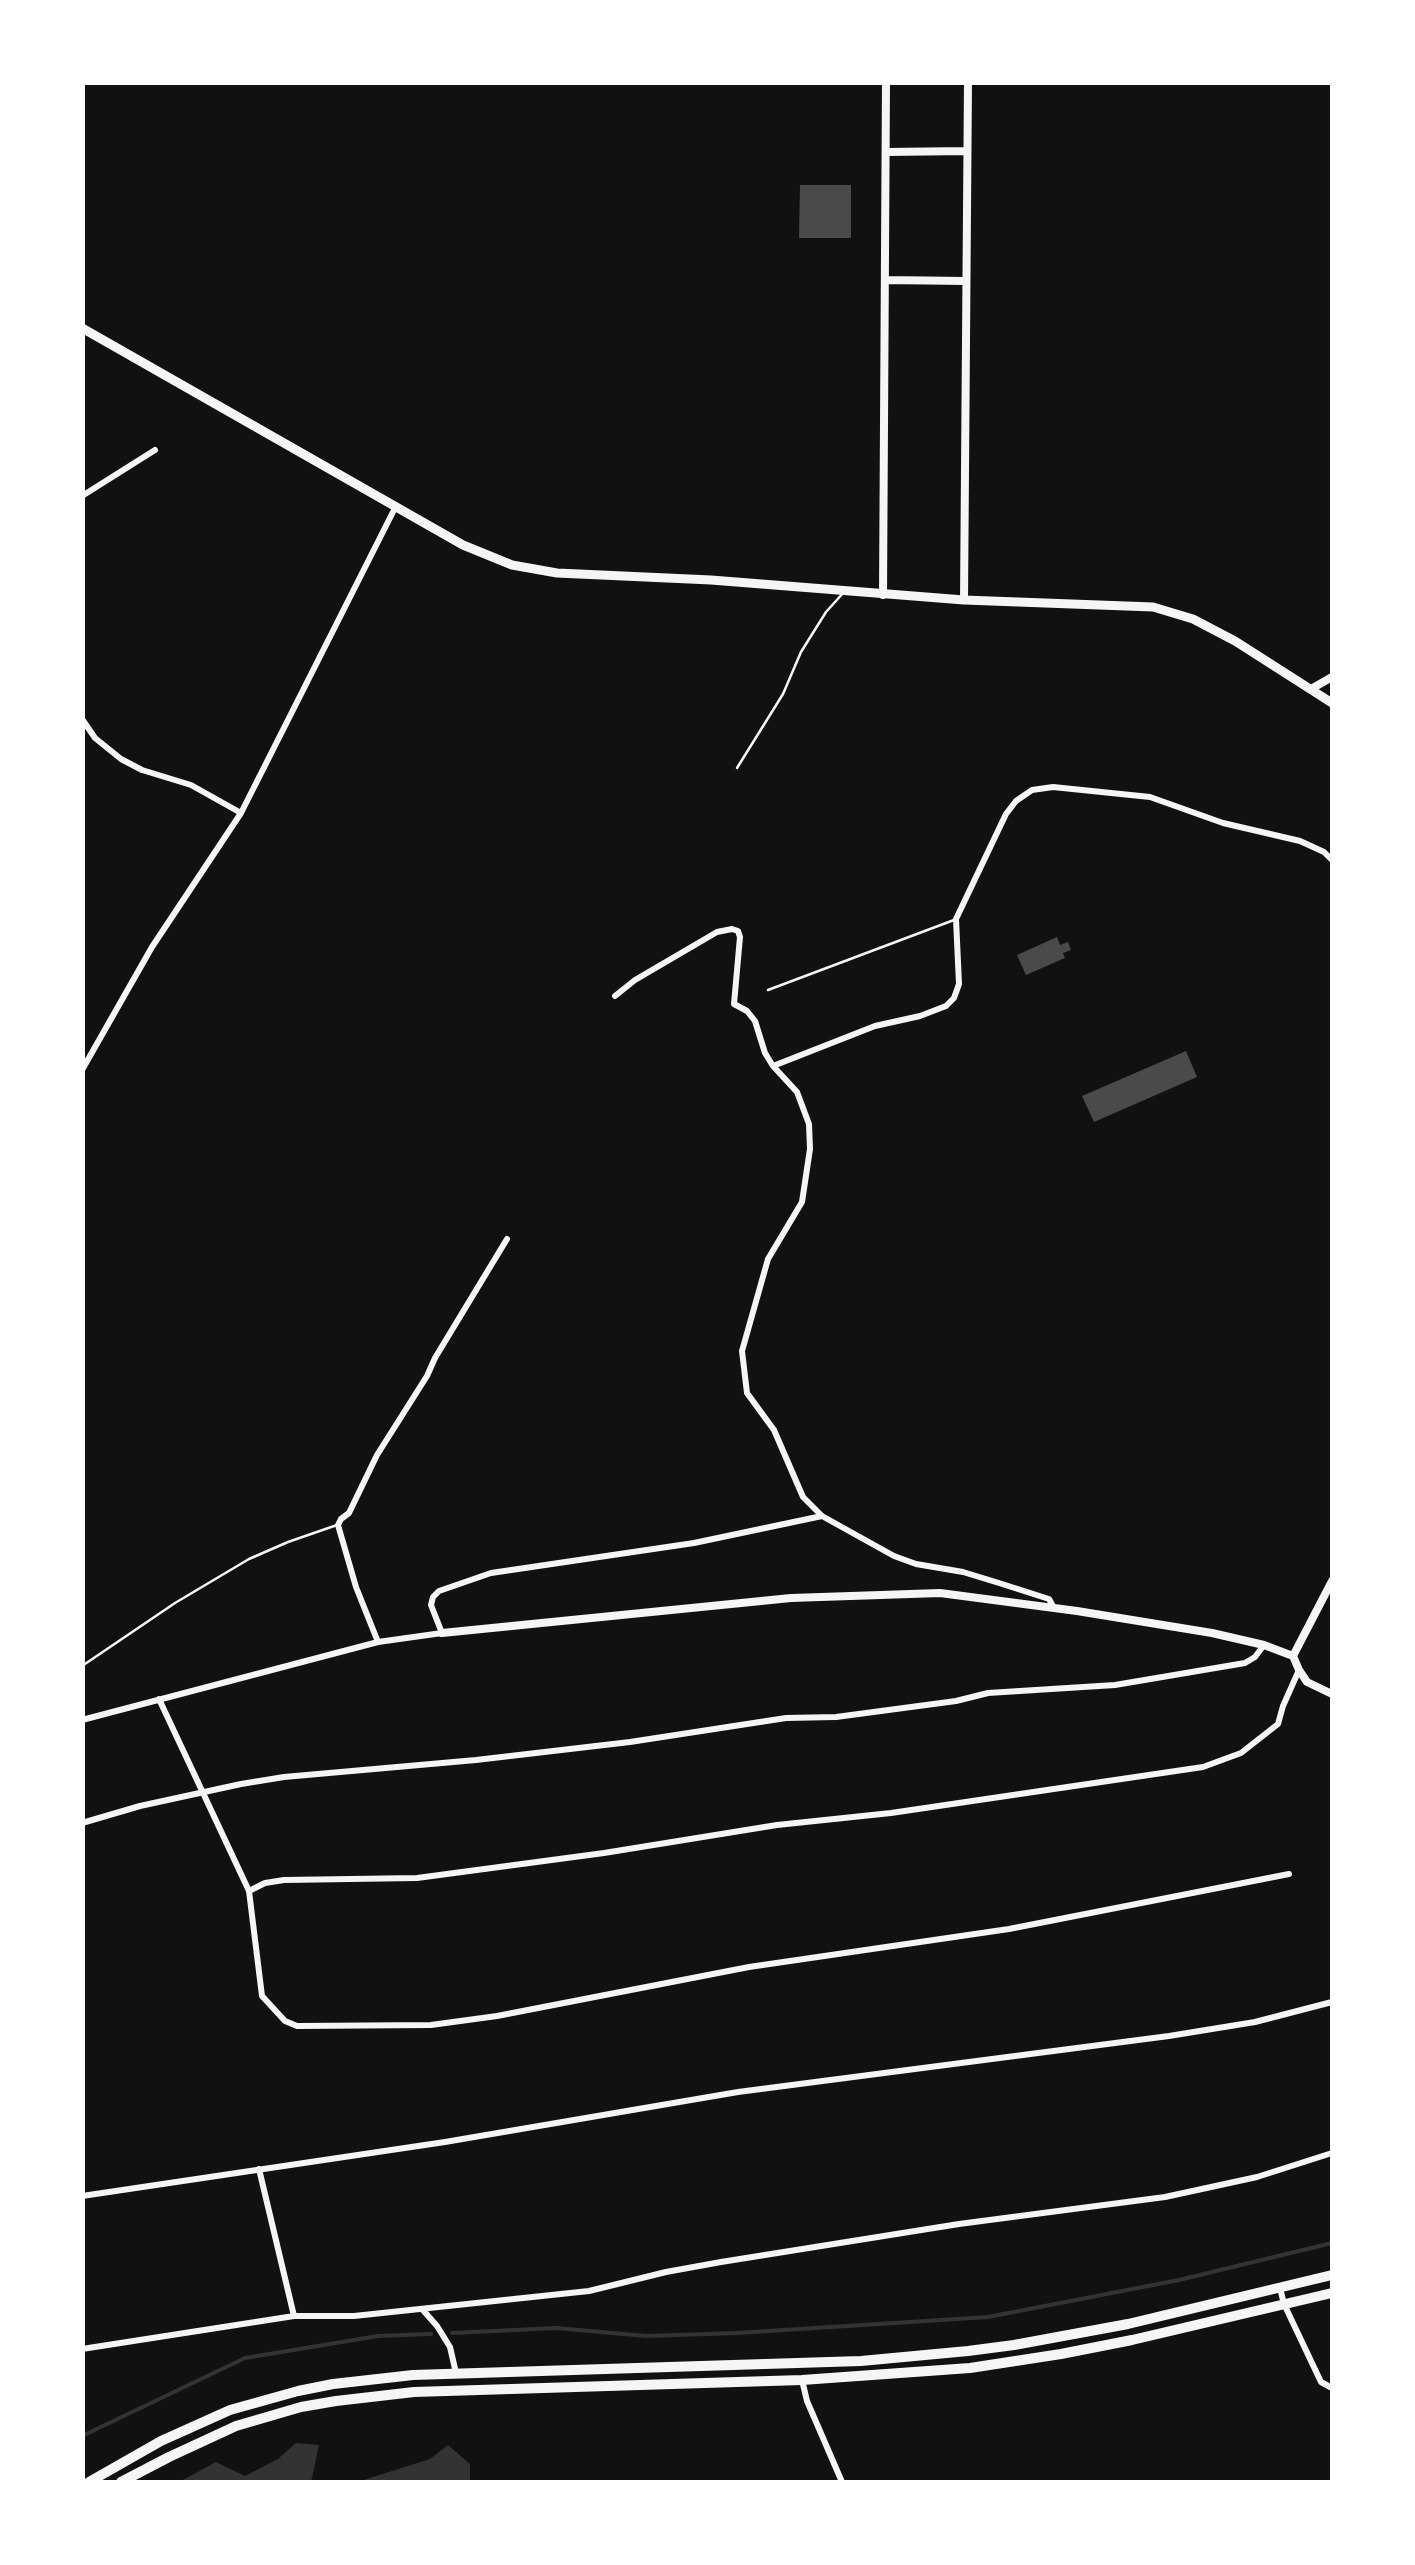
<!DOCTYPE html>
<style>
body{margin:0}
#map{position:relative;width:1415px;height:2565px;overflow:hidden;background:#111;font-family:"DM Sans",sans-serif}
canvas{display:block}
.frame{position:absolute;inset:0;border:85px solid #fff;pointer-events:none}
</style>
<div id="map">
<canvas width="1415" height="2565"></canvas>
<div class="frame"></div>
</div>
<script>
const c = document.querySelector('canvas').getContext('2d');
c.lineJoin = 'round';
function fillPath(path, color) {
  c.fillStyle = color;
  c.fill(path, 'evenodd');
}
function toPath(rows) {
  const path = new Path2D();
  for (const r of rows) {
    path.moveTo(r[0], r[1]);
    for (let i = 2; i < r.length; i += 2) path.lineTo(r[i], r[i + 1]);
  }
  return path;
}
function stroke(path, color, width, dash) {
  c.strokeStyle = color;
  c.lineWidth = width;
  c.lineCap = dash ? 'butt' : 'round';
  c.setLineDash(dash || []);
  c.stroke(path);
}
const water = toPath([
 [296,2443,319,2445,311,2482,179,2482,216,2462,245,2476,278,2459],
 [448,2445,470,2464,470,2482,357,2482,430,2459]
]);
const stream = toPath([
 [452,2333,556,2328,646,2336,737,2333,988,2317,1179,2280,1332,2243],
 [82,2436,245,2358,378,2336,431,2334]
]);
const building = toPath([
 [800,185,851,185,851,238,799,238],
 [1057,937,1060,945,1068,942,1071,950,1063,953,1065,958,1026,975,1017,955],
 [1186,1051,1197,1077,1094,1122,1082,1096]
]);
const service = toPath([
 [737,768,783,694,801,652,826,612,844,592],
 [768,990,954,920],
 [82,1666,175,1603,249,1559,288,1542,337,1525]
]);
const minor = toPath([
 [82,496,155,450],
 [82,719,95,738,121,759,142,770,191,785,241,813],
 [615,996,635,980,717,932,732,929,738,931,740,937,734,1004,747,1011,755,1021,765,1053,773,1066,797,1092,809,1124,810,1149,802,1202,768,1259,742,1351,747,1393,774,1430,803,1497,822,1516,894,1556,916,1564,963,1572,999,1583,1049,1599,1054,1608],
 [773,1066,875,1026,920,1016,946,1006,954,998,959,984,956,919,1006,814,1016,801,1032,790,1053,787,1150,797,1223,823,1300,841,1324,852,1332,860],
 [82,1070,152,947,241,813,396,506],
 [378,1642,356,1587,338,1525,341,1519,349,1513,377,1455,427,1376,435,1358,507,1239],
 [159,1699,249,1891,262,1996,285,2021,297,2026,431,2025,497,2016,749,1967,1009,1929,1289,1874],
 [82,1720,378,1642,442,1633,431,1605,433,1597,439,1591,491,1573,694,1543,822,1516],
 [82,1823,140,1806,241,1784,284,1777,476,1760,630,1742,786,1718,836,1717,956,1701,988,1693,1115,1685,1245,1663,1255,1657,1264,1645],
 [249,1891,265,1883,284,1880,417,1878,604,1853,777,1825,891,1813,1203,1767,1241,1753,1278,1724,1283,1706,1299,1670],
 [259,2169,294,2316],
 [82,2196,445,2142,738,2092,1169,2036,1255,2022,1332,2002],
 [1280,2288,1284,2304,1321,2382,1332,2388],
 [422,2309,437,2326,450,2347,456,2373],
 [82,2349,294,2316,354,2316,589,2291,666,2272,721,2262,959,2224,1165,2197,1257,2177,1332,2153],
 [802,2380,807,2401,842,2482]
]);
const tertiary = toPath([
 [886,152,967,151],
 [886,280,966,281],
 [883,595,886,82],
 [964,600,968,82],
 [1311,689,1332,677],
 [442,1633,791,1598,940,1593,1077,1611,1212,1633,1264,1645,1293,1656],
 [1293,1656,1332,1581],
 [1293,1656,1299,1670,1307,1682,1332,1694]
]);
const secondary = toPath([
 [82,328,463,545,512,565,557,573,711,580,964,600,1153,607,1193,619,1235,641,1332,703]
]);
const primary = toPath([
 [89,2482,161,2441,230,2410,298,2391,333,2384,413,2375,861,2361,968,2351,1014,2345,1128,2324,1332,2275],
 [121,2482,169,2457,236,2426,301,2407,336,2401,414,2392,802,2380,970,2368,1061,2354,1132,2340,1332,2293]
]);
fillPath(water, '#333');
stroke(stream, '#333', 4);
fillPath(building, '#4a4a4a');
stroke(service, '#f5f5f5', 2.5);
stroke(minor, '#f5f5f5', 6);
stroke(tertiary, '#f5f5f5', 8);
stroke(secondary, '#f5f5f5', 9);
stroke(primary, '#f5f5f5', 10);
</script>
